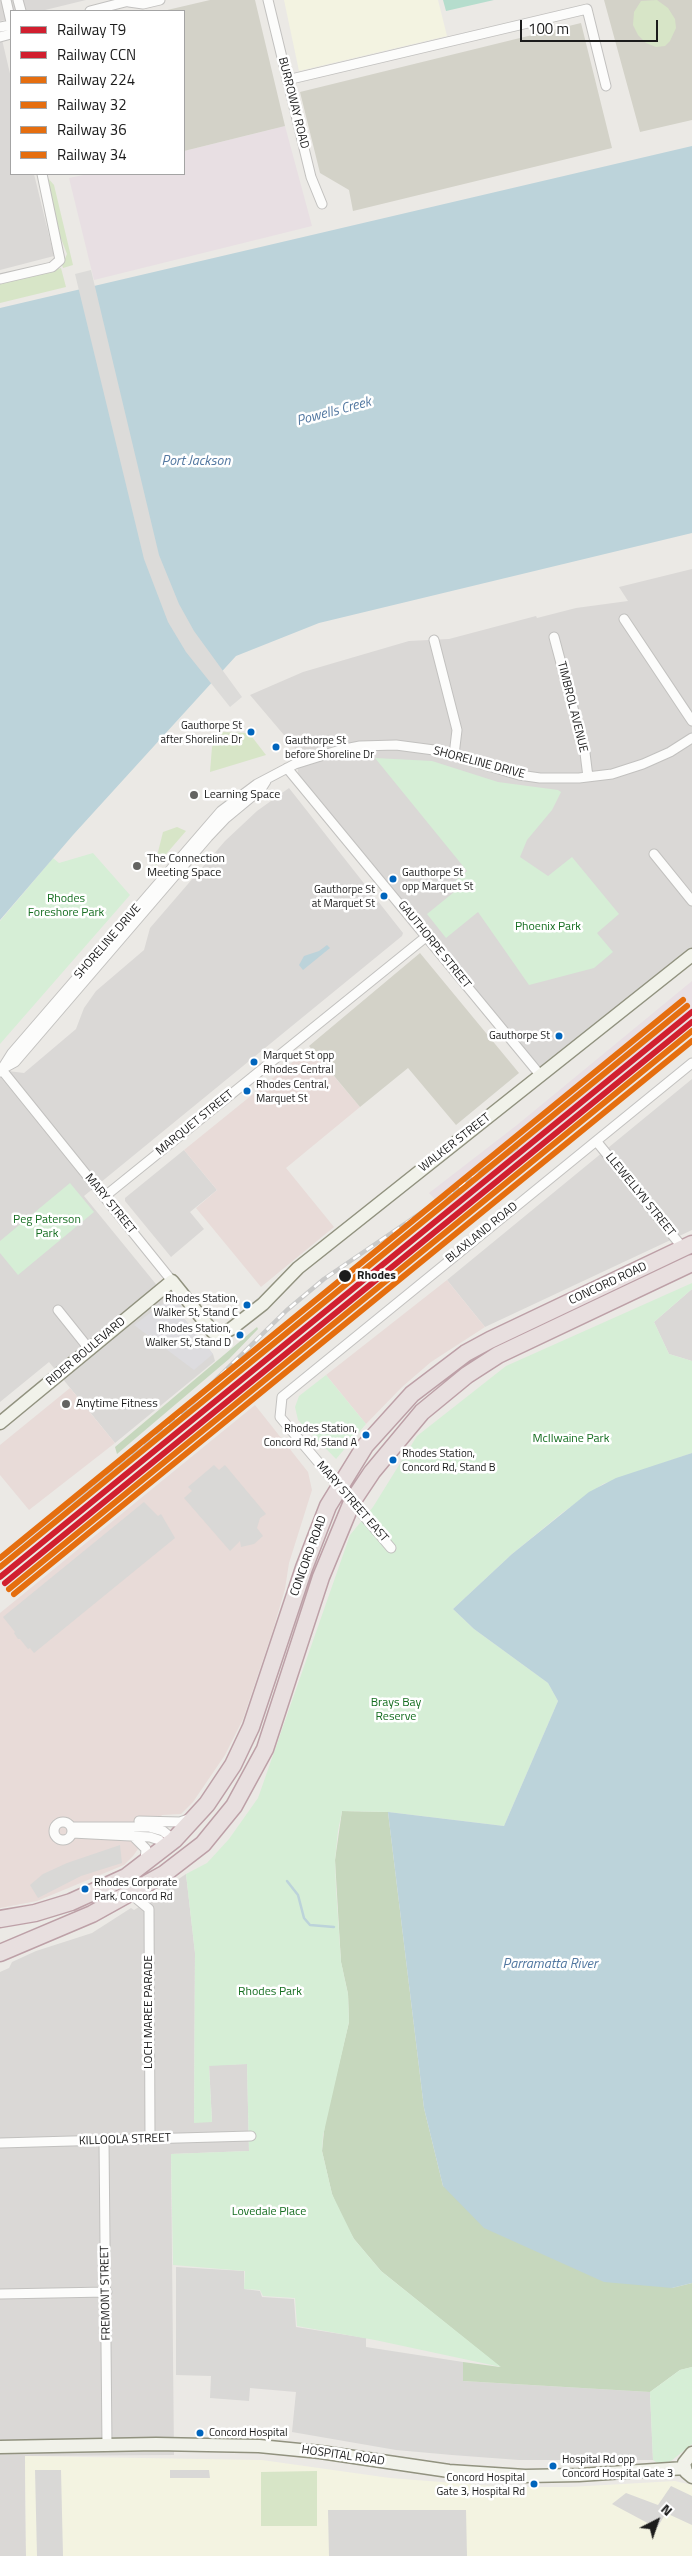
<!DOCTYPE html>
<style>
body{margin:0}
#map{position:relative;width:692px;height:2556px;overflow:hidden;background:#ebe9e5;font-family:"Titillium Web",sans-serif}
canvas{display:block}
.legend{position:absolute;left:10px;top:10px;width:175px;height:165px;box-sizing:border-box;background:#fff;border:1px solid #a4a4a4;margin:0;padding:6px 9px;list-style:none;font-size:15px;color:#1c1c1c}
.legend li{display:flex;align-items:center;gap:10px;height:25px}
.legend b{width:25px;border:1px solid #a4a4a4}
.north{position:absolute;left:632px;top:2496px;width:50px;height:50px;-webkit-text-stroke:4px #fff;paint-order:stroke;rotate:41deg;font-size:14px;font-weight:700;line-height:20px;text-align:center;color:#1c1c1c}
.north::after{content:'';display:block;margin:auto;width:18px;height:22px;background:#1c1c1c;clip-path:polygon(50% 0,100% 100%,50% 72%,0 100%)}
.scale{position:absolute;left:520px;top:20px;width:138px;height:22px;box-sizing:border-box;border:2px solid #1c1c1c;border-top:0;padding-left:6px;font-size:15px;line-height:18px;white-space:nowrap;color:#1c1c1c;-webkit-text-stroke:4px #fff;paint-order:stroke}
</style>
<div id="map">
<canvas width="692" height="2556"></canvas>
<ul class="legend">
<li><b style="height:6px;background:#d11f2f"></b>Railway T9</li>
<li><b style="height:6px;background:#d11f2f"></b>Railway CCN</li>
<li><b style="height:6px;background:#e56e0f"></b>Railway 224</li>
<li><b style="height:6px;background:#e56e0f"></b>Railway 32</li>
<li><b style="height:6px;background:#e56e0f"></b>Railway 36</li>
<li><b style="height:6px;background:#e56e0f"></b>Railway 34</li>
</ul>
<div class="north">N</div>
<div class="scale">100 m</div>
</div>
<script>
const c = document.querySelector('canvas').getContext('2d');
c.lineJoin = 'round';
function fillPath(path, color) {
  c.fillStyle = color;
  c.fill(path, 'evenodd');
}
function toPath(rows) {
  const path = new Path2D();
  for (const r of rows) {
    if (r.length === 3) {
      path.moveTo(r[0] + r[2], r[1]);
      path.arc(r[0], r[1], r[2], 0, 2 * Math.PI);
      continue;
    }
    path.moveTo(r[0], r[1]);
    for (let i = 2; i < r.length; i += 2) path.lineTo(r[i], r[i + 1]);
  }
  return path;
}
function stroke(path, color, width, dash) {
  c.strokeStyle = color;
  c.lineWidth = width;
  c.lineCap = dash ? 'butt' : 'round';
  c.setLineDash(dash || []);
  c.stroke(path);
}
function write(font, color, halo, rows, align = 'center') {
  c.font = font + ' "Titillium Web",sans-serif';
  c.lineWidth = 5;
  c.setLineDash([]);
  c.textBaseline = 'middle';
  c.strokeStyle = halo;
  c.fillStyle = color;
  for (const [text, x, y, turn = 0] of rows) {
    c.save();
    c.translate(x, y);
    c.rotate((+turn || 0) * Math.PI / 180);
    c.textAlign = isNaN(turn) ? turn : align;
    if (halo) c.strokeText(text, 0, 0);
    c.fillText(text, 0, 0);
    c.restore();
  }
}
const residential = toPath([
 [0,0,86,0,41,11,11,11,11,19,0,21],
 [0,31,11,78,11,174,34,174,54,256,0,270],
 [692,569,692,955,541,1076,299,780,295,748,250,695,303,672,409,641,449,639,536,616,537,618,576,608,628,601,619,587],
 [289,788,403,933,402,936,84,1196,213,1354,215,1361,115,1443,49,1362,0,1402,0,1070,24,1073,76,1029,84,1008,96,991,144,950,150,928,225,841,257,811],
 [692,1079,692,1230,485,1327,447,1280],
 [184,1150,217,1190,190,1212,204,1229,171,1257,125,1201,125,1198],
 [692,1289,692,1361,669,1354,654,1322],
 [186,1874,195,1953,194,2122,212,2122,209,2065,247,2064,249,2151,171,2154,174,2455,25,2456,26,2556,0,2556,0,1972,9,1968,12,1962,36,1951,92,1933,131,1908,134,1910,162,1893,165,1888]
]);
const commercial = toPath([
 [310,1048,360,1107,286,1168,334,1227,261,1287,196,1208,217,1190,184,1150],
 [447,1280,485,1327,431,1362,402,1387,366,1424,326,1375],
 [70,1388,115,1443,29,1510,0,1475,0,1445],
 [255,1405,308,1472,312,1490,289,1563,285,1589,273,1630,243,1719,225,1755,193,1802,181,1814,162,1815,133,1856,124,1865,37,1901,0,1908,0,1613]
]);
const industrial = toPath([
 [285,126,312,226,94,280,69,178,88,174,184,174,184,151],
 [692,981,692,1018,518,1161,450,1216,429,1193,517,1125]
]);
const education = toPath([
 [284,0,438,0,447,36,299,71],
 [25,2456,262,2460,390,2478,505,2487,570,2487,675,2481,692,2485,692,2556,26,2556]
]);
const religious = toPath([
 [214,1465,219,1470,225,1465,266,1514,260,1518,257,1528,263,1536,254,1544,241,1547,240,1541,230,1551,184,1498,192,1491,188,1487],
 [144,1502,158,1516,161,1514,175,1538,34,1653,30,1648,28,1649,20,1639,18,1639,14,1633,15,1632,3,1617],
 [120,1845,122,1863,81,1876,38,1898,30,1885,43,1874,67,1863],
 [176,2267,244,2271,244,2289,260,2291,262,2297,294,2299,296,2327,366,2338,366,2347,463,2362,463,2381,650,2392,653,2460,519,2460,452,2455,396,2450,292,2432,296,2392,250,2388,249,2401,210,2398,211,2376,176,2375],
 [35,2470,61,2470,63,2556,37,2556],
 [170,2470,209,2470,210,2478,170,2478],
 [671,2486,692,2496,692,2525,666,2513,657,2528,612,2504,626,2493,658,2505],
 [466,2510,467,2556,329,2556,328,2510]
]);
const construction = toPath([
 [210,0,255,0,285,126,184,151,184,11,163,11],
 [604,0,692,0,692,120,640,132],
 [581,23,612,148,353,211,349,190,320,173,300,92],
 [420,953,519,1073,456,1125,408,1068,360,1107,309,1046]
]);
const grass = toPath([
 [657,0,668,8,675,19,676,28,670,41,665,46,656,47,646,43,638,35,633,25,634,12,641,1],
 [47,177,54,185,73,265,63,268,62,265,67,254,60,236],
 [61,268,66,287,0,303,0,282],
 [220,732,249,733,266,755,210,772,212,747],
 [177,827,186,831,154,868,163,832],
 [317,2471,317,2526,261,2526,261,2472]
]);
const forest = toPath([
 [257,1327,258,1329,229,1359,117,1454,115,1447],
 [342,1811,388,1812,424,2108,443,2186,672,2288,692,2283,692,2367,680,2370,650,2392,463,2381,463,2362,500,2367,381,2271,354,2239,343,2221,332,2194,322,2151,325,2122,349,2022,348,1994,341,1962,335,1860]
]);
const park = toPath([
 [375,758,432,761,498,782,558,790,561,792,552,810,527,840,520,857,548,876,572,857,619,914,597,933,613,952,594,968,529,985,478,912,446,938,427,914,459,888,454,882,467,871],
 [93,853,130,895,0,1044,0,921,53,858,59,863],
 [70,1183,94,1212,18,1275,0,1253,0,1241],
 [692,1283,692,1289,654,1322,669,1354,692,1361,692,1453,603,1484,562,1513,512,1554,453,1609,474,1629,548,1683,558,1701,504,1826,388,1812,342,1811,338,1831,335,1860,336,1888,341,1962,348,1994,349,2022,323,2136,322,2151,332,2194,354,2239,381,2271,501,2367,375,2340,297,2326,295,2298,263,2296,260,2290,244,2289,245,2271,173,2265,171,2154,249,2151,247,2064,209,2066,212,2122,194,2123,195,1953,186,1874,207,1863,229,1839,258,1798,350,1535,373,1507,417,1436,506,1366],
 [326,1375,366,1424,336,1459,298,1420,295,1407,299,1396],
 [692,2367,692,2444,671,2461,659,2464,653,2460,650,2392,680,2370]
]);
const pitch = toPath([
 [443,0,494,0,446,11]
]);
const plaza = toPath([
 [169,1299,174,1299,182,1306,177,1310,213,1354,194,1370,134,1325]
]);
const water = toPath([
 [692,146,692,533,319,623,236,656,73,835,0,920,0,308],
 [327,945,330,948,303,970,299,965,304,956,319,951],
 [692,1453,692,2283,672,2288,604,2282,484,2228,443,2186,424,2108,388,1812,504,1826,558,1701,548,1683,474,1629,453,1609,512,1554,589,1492,616,1478]
]);
const pier = toPath([
 [91,270,159,555,179,604,194,631,242,697,230,707,186,652,168,622,144,559,75,274]
]);
const stream = toPath([
 [287,1881,298,1895,304,1918,310,1925,334,1927]
]);
const street = toPath([
 [6,0,11,22],
 [18,0,21,11],
 [268,0,311,177,322,204],
 [129,2,143,4,160,0],
 [90,11,133,0],
 [0,27,11,25],
 [0,37,11,34],
 [287,80,587,9,606,86],
 [0,279,52,267,60,260,42,174],
 [624,619,692,721],
 [554,637,585,753,588,777],
 [434,640,457,730,454,755],
 [287,768,541,1076],
 [654,854,692,901],
 [4,1068,15,1062,208,837,226,818,261,789,266,781],
 [2,1070,172,1281],
 [0,1072,12,1053,221,811,257,784,295,764,340,750,360,746,396,745,434,750,519,775,540,778,579,778,612,774,643,764,670,752,692,738],
 [597,1142,683,1248],
 [104,1197,427,936],
 [58,1310,90,1350],
 [391,1548,280,1417,282,1397,692,1063],
 [139,1821,180,1822,191,1818],
 [63,1831,9],
 [71,1827,149,1827,163,1831,174,1840],
 [72,1833,150,1837,159,1840,166,1848],
 [133,1836,146,1849,145,1861],
 [131,1894,149,1909,150,2139],
 [104,2141,107,2446],
 [0,2143,251,2136],
 [0,2294,107,2292]
]);
const secondary = toPath([
 [0,1423,172,1281,213,1332,221,1334,231,1329,263,1304,298,1268,692,955],
 [0,2447,156,2444,259,2446,320,2452,449,2471,525,2476,579,2475,685,2468],
 [692,2453,684,2463,686,2472,692,2477]
]);
const highway = toPath([
 [0,1919,35,1913,71,1902,126,1877,174,1840,207,1804,233,1765,251,1727,304,1568,328,1506,365,1446,412,1394,466,1353,490,1340,692,1244],
 [0,1953,92,1914,164,1874,203,1844,234,1806,265,1749,321,1577,352,1502,372,1472,422,1412,467,1375,498,1355,692,1263]
]);
const rail = toPath([
 [0,1559,185,1410,287,1310,324,1279,516,1148]
]);
const rail1 = toPath([
 [0,1577,692,1012]
]);
const rail2 = toPath([
 [5,1583,692,1022]
]);
const rail3 = toPath([
 [0,1567,687,1006]
]);
const rail4 = toPath([
 [9,1589,692,1031]
]);
const rail5 = toPath([
 [0,1558,683,1000]
]);
const rail6 = toPath([
 [14,1594,692,1041]
]);
const markers = [
 [251,732,4.5,"#0065bd"],
 [276,747,4.5,"#0065bd"],
 [194,795,5,"#646462"],
 [137,866,5,"#646462"],
 [393,879,4.5,"#0065bd"],
 [384,896,4.5,"#0065bd"],
 [559,1036,4.5,"#0065bd"],
 [254,1062,4.5,"#0065bd"],
 [247,1091,4.5,"#0065bd"],
 [345,1276,7,"#1c1c1c"],
 [247,1305,4.5,"#0065bd"],
 [240,1335,4.5,"#0065bd"],
 [66,1404,5,"#646462"],
 [366,1435,4.5,"#0065bd"],
 [393,1460,4.5,"#0065bd"],
 [85,1889,4.5,"#0065bd"],
 [200,2433,4.5,"#0065bd"],
 [553,2466,4.5,"#0065bd"],
 [534,2484,4.5,"#0065bd"]
];
const busNames = [
 ["Gauthorpe St",242,726,"right"],
 ["after Shoreline Dr",242,740,"right"],
 ["Gauthorpe St",285,741],
 ["before Shoreline Dr",285,755],
 ["Gauthorpe St",402,873],
 ["opp Marquet St",402,887],
 ["Gauthorpe St",375,890,"right"],
 ["at Marquet St",375,904,"right"],
 ["Gauthorpe St",550,1036,"right"],
 ["Marquet St opp",263,1056],
 ["Rhodes Central",263,1070],
 ["Rhodes Central,",256,1085],
 ["Marquet St",256,1099],
 ["Rhodes Station,",238,1299,"right"],
 ["Walker St, Stand C",238,1313,"right"],
 ["Rhodes Station,",231,1329,"right"],
 ["Walker St, Stand D",231,1343,"right"],
 ["Rhodes Station,",357,1429,"right"],
 ["Concord Rd, Stand A",357,1443,"right"],
 ["Rhodes Station,",402,1454],
 ["Concord Rd, Stand B",402,1468],
 ["Rhodes Corporate",94,1883],
 ["Park, Concord Rd",94,1897],
 ["Concord Hospital",209,2433],
 ["Hospital Rd opp",562,2460],
 ["Concord Hospital Gate 3",562,2474],
 ["Concord Hospital",525,2478,"right"],
 ["Gate 3, Hospital Rd",525,2492,"right"]
];
const streetNames = [
 ["BURROWAY ROAD",293,103,76],
 ["TIMBROL AVENUE",572,707,76],
 ["SHORELINE DRIVE",479,763,15],
 ["SHORELINE DRIVE",108,942,-49],
 ["GAUTHORPE STREET",434,945,51],
 ["MARQUET STREET",195,1123,-39],
 ["WALKER STREET",455,1143,-38],
 ["LLEWELLYN STREET",640,1195,51],
 ["MARY STREET",110,1204,51],
 ["BLAXLAND ROAD",482,1233,-39],
 ["CONCORD ROAD",608,1284,-25],
 ["RIDER BOULEVARD",86,1352,-40],
 ["MARY STREET EAST",352,1502,49],
 ["CONCORD ROAD",309,1556,-70],
 ["LOCH MAREE PARADE",149,2012,-90],
 ["KILLOOLA STREET",125,2140,-2],
 ["FREMONT STREET",106,2293,-91],
 ["HOSPITAL ROAD",343,2456,8]
];
const poiNames = [
 ["Learning Space",204,795],
 ["The Connection",147,859],
 ["Meeting Space",147,873],
 ["Anytime Fitness",76,1404]
];
const parkNames = [
 ["Rhodes",66,899],
 ["Foreshore Park",66,913],
 ["Phoenix Park",548,927],
 ["Peg Paterson",47,1220],
 ["Park",47,1234],
 ["McIlwaine Park",571,1439],
 ["Brays Bay",396,1703],
 ["Reserve",396,1717],
 ["Rhodes Park",270,1992],
 ["Lovedale Place",269,2212]
];
const stopNames = [
 ["Rhodes",357,1276]
];
const waterNames = [
 ["Powells Creek",334,412,-15],
 ["Port Jackson",196,462],
 ["Parramatta River",550,1965]
];
fillPath(residential, '#dad8d6');
fillPath(commercial, '#e8dbd8');
fillPath(industrial, '#e8dfe3');
fillPath(education, '#f3f3e1');
fillPath(religious, '#d9d8d6');
fillPath(construction, '#d3d2c8');
fillPath(grass, '#d7e5c7');
fillPath(forest, '#c6d7bd');
fillPath(park, '#d6eed6');
fillPath(pitch, '#b5ddcd');
fillPath(plaza, '#dddcdf');
fillPath(water, '#bcd3da');
fillPath(pier, '#dcdbd9');
stroke(stream, '#bcd3da', 2.5);
stroke(street, '#c2c1bf', 11);
stroke(secondary, '#91927f', 15);
stroke(highway, '#bda0a7', 19);
stroke(street, '#fcfcfb', 9);
stroke(secondary, '#f1f2ea', 12);
stroke(highway, '#e8dfdf', 16);
stroke(rail, '#c9c9c8', 4.5);
stroke(rail, '#fff', 2.5, [8]);
stroke(rail1, '#d11f2f', 6);
stroke(rail2, '#d11f2f', 6);
stroke(rail3, '#e56e0f', 6);
stroke(rail4, '#e56e0f', 6);
stroke(rail5, '#e56e0f', 6);
stroke(rail6, '#e56e0f', 6);
for (const [x, y, r, color] of markers) {
  const dot = new Path2D();
  dot.arc(x, y, r, 0, 2 * Math.PI);
  c.fillStyle = color;
  c.fill(dot);
  stroke(dot, '#fff', 2);
}
write('11px', '#1c1c1c', '#fff', busNames, 'left');
write('12px', '#1c1c1c', '#fff', streetNames);
write('12px', '#1c1c1c', '#fff', poiNames, 'left');
write('12px', '#166e21', '#fff', parkNames);
write('bold 12px', '#1c1c1c', '#fff', stopNames, 'left');
write('italic 14px', '#5378a1', '#fff', waterNames);
</script>
